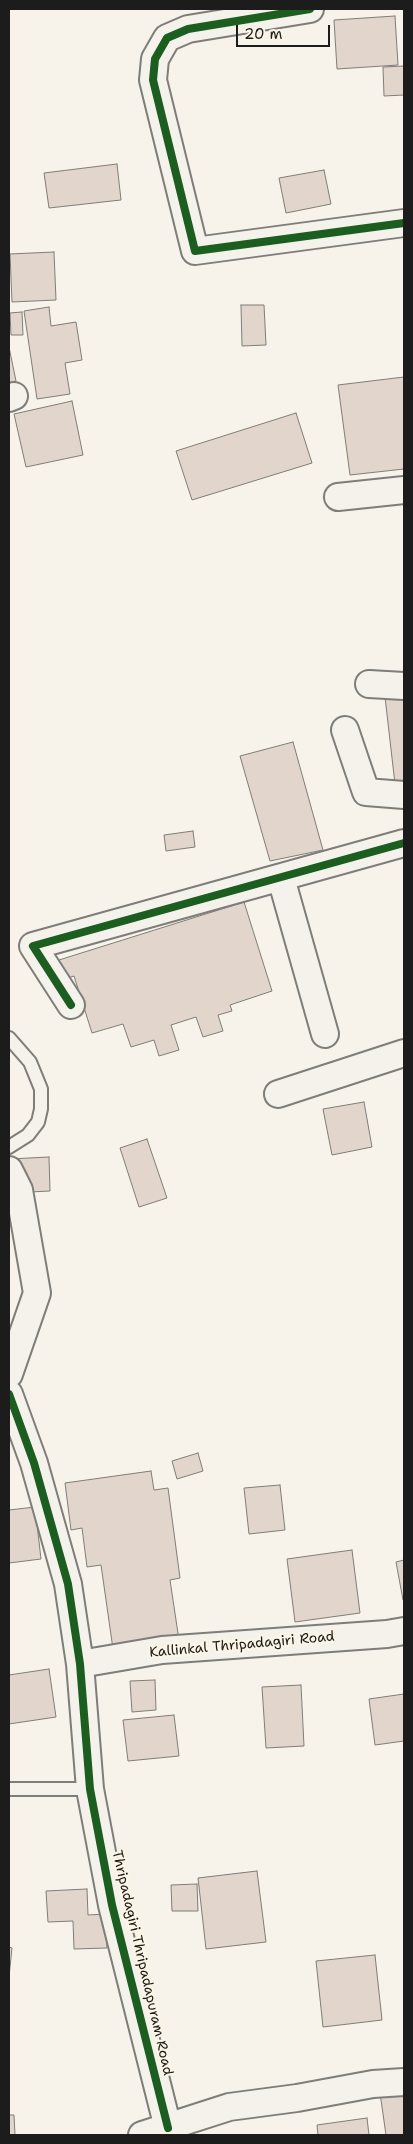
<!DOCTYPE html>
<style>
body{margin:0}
#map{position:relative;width:413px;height:2144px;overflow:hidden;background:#f7f3ea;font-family:"Shantell Sans",sans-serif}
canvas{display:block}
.frame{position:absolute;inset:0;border:10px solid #1c1c1c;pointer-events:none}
.scale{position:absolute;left:236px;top:25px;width:94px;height:22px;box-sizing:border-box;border:2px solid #1c1c1c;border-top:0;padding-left:6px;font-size:15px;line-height:18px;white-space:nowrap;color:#1c1c1c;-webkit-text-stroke:4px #fcf5e5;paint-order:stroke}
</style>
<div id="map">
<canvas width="413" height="2144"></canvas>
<div class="frame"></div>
<div class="scale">20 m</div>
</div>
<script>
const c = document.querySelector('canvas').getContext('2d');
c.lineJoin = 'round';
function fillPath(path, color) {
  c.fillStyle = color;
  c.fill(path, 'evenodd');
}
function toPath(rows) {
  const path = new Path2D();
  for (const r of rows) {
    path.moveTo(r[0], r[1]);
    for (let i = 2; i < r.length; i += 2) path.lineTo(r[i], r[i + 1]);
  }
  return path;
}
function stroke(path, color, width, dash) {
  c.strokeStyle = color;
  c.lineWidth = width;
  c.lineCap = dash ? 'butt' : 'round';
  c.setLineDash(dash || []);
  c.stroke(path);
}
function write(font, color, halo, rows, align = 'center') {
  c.font = font + ' "Shantell Sans",sans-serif';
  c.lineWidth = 4.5;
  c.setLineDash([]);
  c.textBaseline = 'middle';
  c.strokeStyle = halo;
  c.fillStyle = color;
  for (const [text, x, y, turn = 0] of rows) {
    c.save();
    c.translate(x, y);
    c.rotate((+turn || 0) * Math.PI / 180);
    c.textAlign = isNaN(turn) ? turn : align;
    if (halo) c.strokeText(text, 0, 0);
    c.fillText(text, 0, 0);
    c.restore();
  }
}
const building = toPath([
 [395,16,398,65,337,69,334,20,395,16],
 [404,66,404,95,384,96,383,67,404,66],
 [117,164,121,200,49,208,44,173,117,164],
 [324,170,331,204,286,213,279,178,324,170],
 [54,252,56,300,12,302,10,254,54,252],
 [241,305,264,305,266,345,242,346,241,305],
 [49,307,51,326,76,322,82,360,65,363,70,394,37,399,24,311,49,307],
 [22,312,23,335,11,335,10,313,22,312],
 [9,347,16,381,9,383,9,347],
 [404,377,404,469,350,475,338,385,404,377],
 [72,401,83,455,26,467,14,414,72,401],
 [296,413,312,463,192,500,176,451,296,413],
 [404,695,404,783,395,784,385,697,404,695],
 [293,742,323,850,270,861,240,756,293,742],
 [193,831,195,847,166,851,164,835,193,831],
 [244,902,272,991,230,1005,232,1011,218,1015,223,1031,203,1037,196,1017,171,1025,179,1050,159,1056,154,1040,131,1047,123,1024,92,1033,74,976,65,979,59,960,244,902],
 [364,1102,372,1147,332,1155,323,1109,364,1102],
 [147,1139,167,1198,139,1207,120,1148,147,1139],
 [49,1157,50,1191,9,1193,9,1159,49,1157],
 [198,1453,203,1471,177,1479,172,1461,198,1453],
 [151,1471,154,1490,168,1488,180,1578,170,1580,179,1640,113,1649,101,1565,87,1567,82,1528,71,1530,65,1483,151,1471],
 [280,1485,285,1530,249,1534,244,1488,280,1485],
 [35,1507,41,1559,9,1563,9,1510,35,1507],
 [352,1550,360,1613,295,1622,287,1559,352,1550],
 [404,1560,404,1600,403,1600,396,1562,404,1560],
 [49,1669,56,1717,9,1724,9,1675,49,1669],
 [155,1680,156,1710,132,1712,130,1681,155,1680],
 [301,1685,304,1746,266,1748,262,1687,301,1685],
 [404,1694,404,1741,375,1745,369,1699,404,1694],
 [174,1715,179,1756,128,1761,123,1720,174,1715],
 [257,1871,266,1942,206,1949,198,1878,257,1871],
 [197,1884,198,1911,172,1911,171,1885,197,1884],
 [87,1889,88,1915,106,1914,107,1948,74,1949,73,1921,48,1922,46,1891,87,1889],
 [9,1947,12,1948,9,1977,9,1947],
 [375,1955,382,2020,323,2027,316,1961,375,1955],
 [404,2090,404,2135,386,2135,380,2093,404,2090],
 [9,2115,14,2115,15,2135,9,2135,9,2115],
 [367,2118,369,2135,318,2135,317,2125,367,2118]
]);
const service = toPath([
 [9,1038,30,1062,41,1089,41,1109,38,1122,28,1135,9,1147],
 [9,1789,90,1789]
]);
const minor = toPath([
 [310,9,188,29,167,38,155,59,153,80,195,251,404,223],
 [9,398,14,396],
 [338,497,404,490],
 [369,684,404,686],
 [345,730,366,792,404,795],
 [281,878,325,1034],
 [71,1005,33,946,404,843],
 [278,1094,404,1053],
 [9,1170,19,1190,37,1293,9,1374],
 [9,1394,34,1463,68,1584,80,1664,90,1789,112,1905,168,2128],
 [80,1664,162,1650,387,1634,404,1631],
 [142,2135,229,2107,297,2098,373,2084,404,2082]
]);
const cycleway = toPath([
 [310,9,188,29,167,38,155,59,153,80,195,251,404,223],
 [71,1005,33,946,404,843],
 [9,1394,34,1463,68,1584,80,1664,90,1789,112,1905,168,2128]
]);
const streetNames = [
 ["Kallinkal Thripadagiri Road",242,1645,-5],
 ["Thripadagiri Thripadapuram Road",142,1963,77]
];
fillPath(building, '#e1d5cc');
stroke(building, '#7f7d79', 1);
stroke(service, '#7f7d79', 16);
stroke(minor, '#7f7d79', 30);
stroke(service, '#f5f2ec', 12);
stroke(minor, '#f5f2ec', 26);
stroke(cycleway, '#1b5e20', 8);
write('14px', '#1c1c1c', '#fcf5e5', streetNames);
</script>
